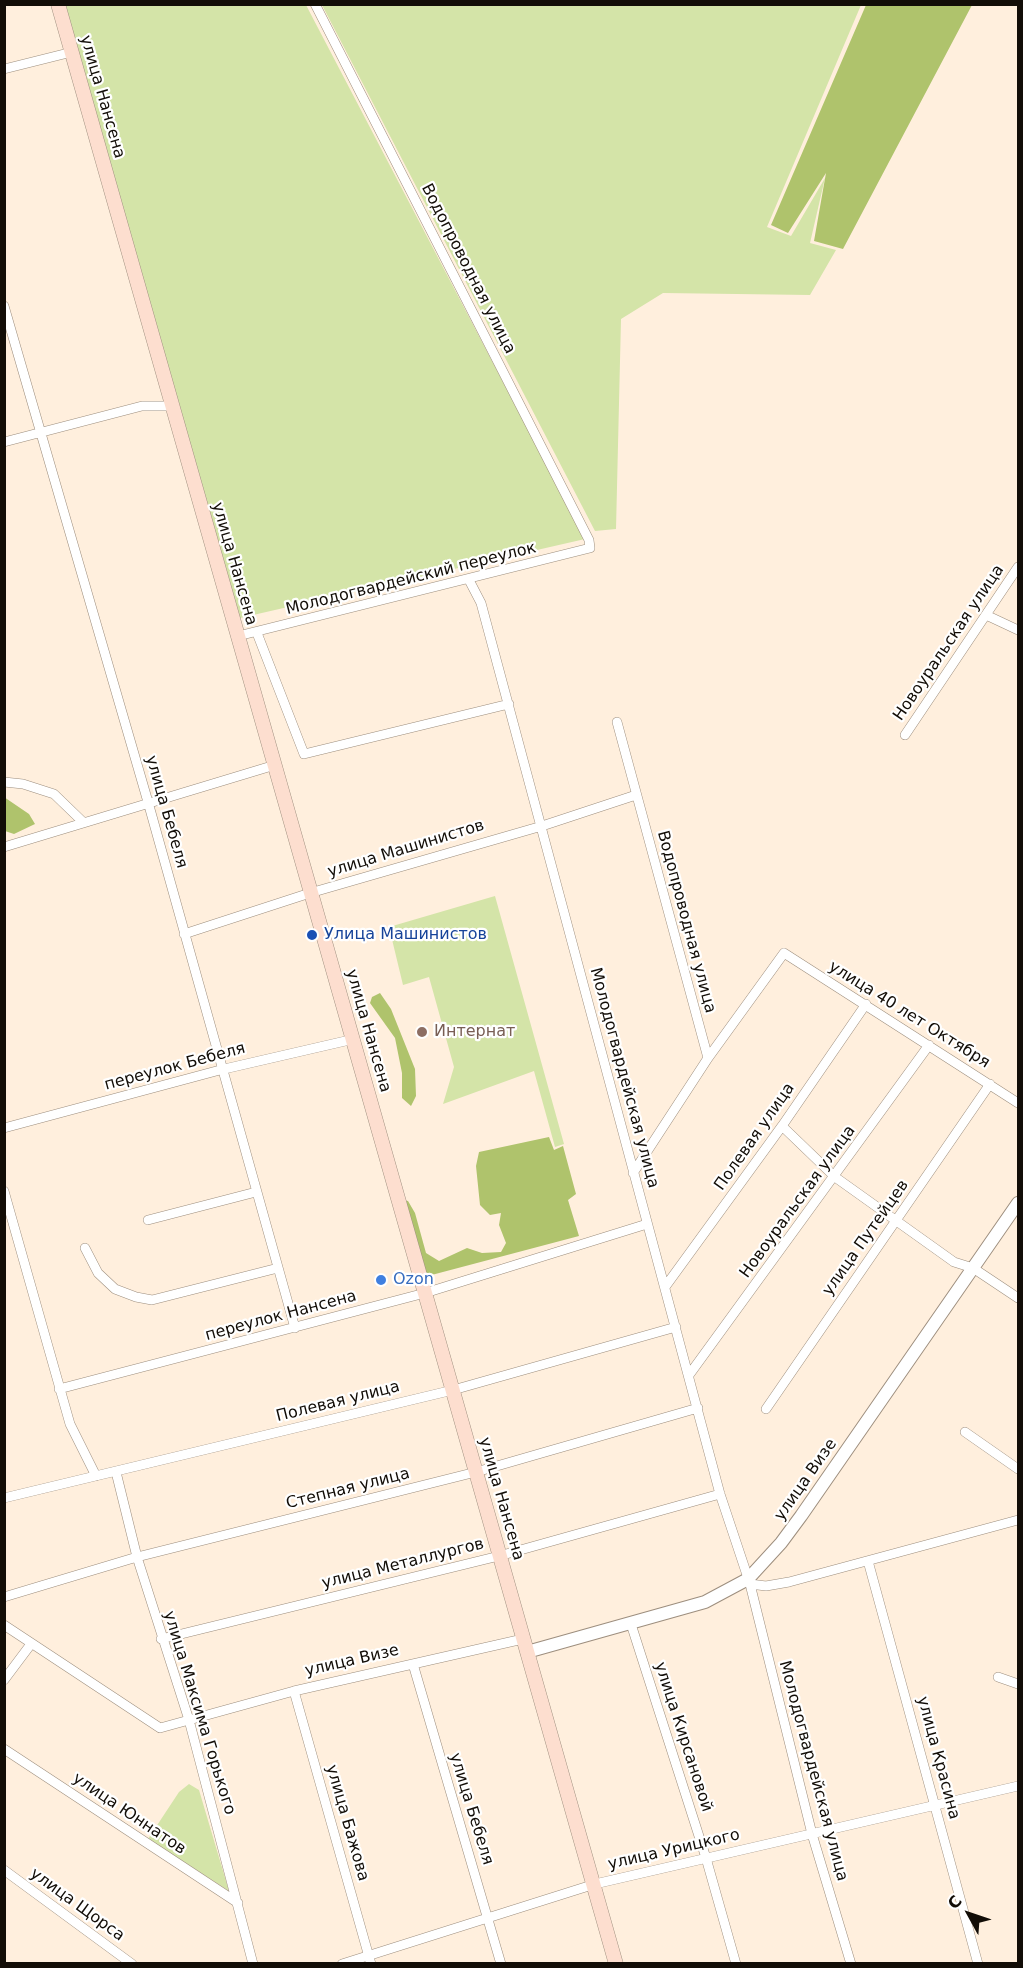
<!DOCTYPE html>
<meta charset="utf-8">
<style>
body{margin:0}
#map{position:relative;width:1023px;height:1968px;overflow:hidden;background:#ffefdd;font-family:"DejaVu Sans",sans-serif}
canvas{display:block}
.frame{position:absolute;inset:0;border:6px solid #120d07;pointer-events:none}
.north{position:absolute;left:939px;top:1884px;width:60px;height:60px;-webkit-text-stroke:4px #fff;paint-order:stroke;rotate:310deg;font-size:16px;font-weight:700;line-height:24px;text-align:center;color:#120d07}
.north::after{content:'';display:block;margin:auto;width:21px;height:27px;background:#120d07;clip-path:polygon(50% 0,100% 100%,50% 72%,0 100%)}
</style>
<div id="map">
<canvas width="1023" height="1968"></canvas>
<div class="frame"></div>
<div class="north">С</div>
</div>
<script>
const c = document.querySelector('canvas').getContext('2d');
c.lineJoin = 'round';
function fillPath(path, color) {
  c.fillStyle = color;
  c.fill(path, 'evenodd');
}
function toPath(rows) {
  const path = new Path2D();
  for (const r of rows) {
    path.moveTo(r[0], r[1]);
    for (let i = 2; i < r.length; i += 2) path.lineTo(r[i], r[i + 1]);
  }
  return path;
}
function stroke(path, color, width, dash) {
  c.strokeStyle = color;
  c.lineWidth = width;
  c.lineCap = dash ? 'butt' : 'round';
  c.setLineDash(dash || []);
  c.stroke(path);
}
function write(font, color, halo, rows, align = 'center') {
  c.font = font + ' "DejaVu Sans",sans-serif';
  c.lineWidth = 4.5;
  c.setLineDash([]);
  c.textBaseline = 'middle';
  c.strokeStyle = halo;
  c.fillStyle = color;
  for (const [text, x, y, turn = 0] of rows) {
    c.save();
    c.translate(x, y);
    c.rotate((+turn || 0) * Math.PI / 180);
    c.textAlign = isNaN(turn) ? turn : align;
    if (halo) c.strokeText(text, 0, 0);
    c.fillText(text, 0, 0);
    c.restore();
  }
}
const green = toPath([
 [65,5,306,5,585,539,240,618],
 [322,5,861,5,767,227,791,236,825,178,810,243,836,250,810,295,663,293,621,319,616,529,595,531],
 [495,896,564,1144,555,1147,534,1071,443,1104,454,1067,429,977,403,985,389,927],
 [189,1784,199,1790,229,1891,148,1839,179,1792]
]);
const forest = toPath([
 [866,5,972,5,843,249,814,241,826,173,788,233,771,225],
 [4,797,29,814,35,824,14,834,5,831],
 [380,993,391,1009,415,1069,416,1096,411,1106,402,1098,402,1073,395,1038,370,1003,372,997],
 [549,1137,554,1150,563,1146,576,1194,568,1200,579,1236,424,1277,402,1200,408,1201,415,1213,426,1253,439,1261,467,1248,482,1253,501,1252,506,1243,499,1225,501,1213,490,1215,480,1205,476,1166,479,1152]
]);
const minor = toPath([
 [4,69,72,52],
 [4,306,148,802,295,1328],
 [4,442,142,406,173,406],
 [469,580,481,603,720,1494,750,1584,766,1586,789,1582,1018,1520],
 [986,615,1018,630],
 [257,633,304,754,509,704],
 [238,636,590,548,589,540,315,4],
 [617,722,708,1058],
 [905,735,1018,567],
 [4,782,23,784,54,794,83,822],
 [4,847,275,765],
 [184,934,310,893,542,826,636,795],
 [782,1126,835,1177,954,1262,973,1268,1018,1298],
 [4,1128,220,1070,354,1039],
 [633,1173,708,1058,784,953,1018,1103],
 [4,1191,70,1424,96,1476],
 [148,1220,256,1192],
 [85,1248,98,1273,115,1289,136,1297,152,1300,278,1268],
 [665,1287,782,1126,866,1004],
 [689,1375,929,1045],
 [59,1389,425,1293,647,1224],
 [766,1409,990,1084],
 [965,1432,1018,1469],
 [116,1472,137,1557,189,1720,253,1964],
 [4,1498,453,1390,676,1327],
 [868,1561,978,1964],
 [750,1584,812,1834,851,1964],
 [4,1597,137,1557,476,1472,698,1408],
 [631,1624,706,1858,736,1964],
 [4,1625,160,1728,294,1691,523,1639],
 [161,1639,499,1556,720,1494],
 [413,1664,501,1964],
 [998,1677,1018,1684],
 [4,1680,31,1644],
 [294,1691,371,1964],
 [4,1749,238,1903],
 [4,1870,132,1964],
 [342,1964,595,1884,1018,1786]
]);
const tertiary = toPath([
 [527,1652,705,1602,748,1579,781,1543,801,1516,1018,1203]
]);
const secondary = toPath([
 [58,4,616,1964]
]);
const markers = [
 [312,935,6,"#1a4fb4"],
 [422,1032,6,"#8d6e63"],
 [381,1280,6,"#3f7fe0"]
];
const streetNames = [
 ["улица Нансена",102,97,74],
 ["Водопроводная улица",468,269,63],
 ["улица Нансена",234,564,74],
 ["Молодогвардейский переулок",411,579,-14],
 ["Новоуральская улица",949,643,-56],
 ["улица Бебеля",166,812,74],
 ["улица Машинистов",406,849,-17],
 ["Водопроводная улица",686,922,75],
 ["улица 40 лет Октября",909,1015,32],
 ["улица Нансена",368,1031,74],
 ["переулок Бебеля",175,1067,-15],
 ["Молодогвардейская улица",624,1078,75],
 ["Полевая улица",755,1137,-55],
 ["Новоуральская улица",798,1202,-54],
 ["улица Путейцев",866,1238,-55],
 ["переулок Нансена",281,1316,-15],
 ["Полевая улица",338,1402,-14],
 ["улица Визе",806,1480,-55],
 ["Степная улица",348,1489,-14],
 ["улица Нансена",501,1499,74],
 ["улица Металлургов",403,1564,-14],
 ["улица Визе",352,1661,-13],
 ["улица Максима Горького",199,1713,73],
 ["улица Кирсановой",683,1737,72],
 ["улица Красина",938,1758,75],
 ["Молодогвардейская улица",813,1771,75],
 ["улица Бебеля",471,1809,73],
 ["улица Юннатов",129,1814,34],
 ["улица Бажова",347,1823,74],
 ["улица Урицкого",674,1850,-13],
 ["улица Щорса",77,1905,36]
];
const transitNames = [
 ["Улица Машинистов",324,935]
];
const educationNames = [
 ["Интернат",434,1032]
];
const shopNames = [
 ["Ozon",393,1280]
];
fillPath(green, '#d4e4a8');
fillPath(forest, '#afc36c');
stroke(minor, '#9d8e7e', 10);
stroke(tertiary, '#9d8e7e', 14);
stroke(secondary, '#9d8e7e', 15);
stroke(minor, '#fff', 9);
stroke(tertiary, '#fff', 12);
stroke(secondary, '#fddecf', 14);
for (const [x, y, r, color] of markers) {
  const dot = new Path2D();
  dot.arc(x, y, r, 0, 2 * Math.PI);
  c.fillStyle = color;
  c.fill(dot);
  stroke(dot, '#fff', 2);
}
write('16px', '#120d07', '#fff', streetNames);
write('16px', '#164399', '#fff', transitNames, 'left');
write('16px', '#785e54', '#fff', educationNames, 'left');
write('16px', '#366cbe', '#fff', shopNames, 'left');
</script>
